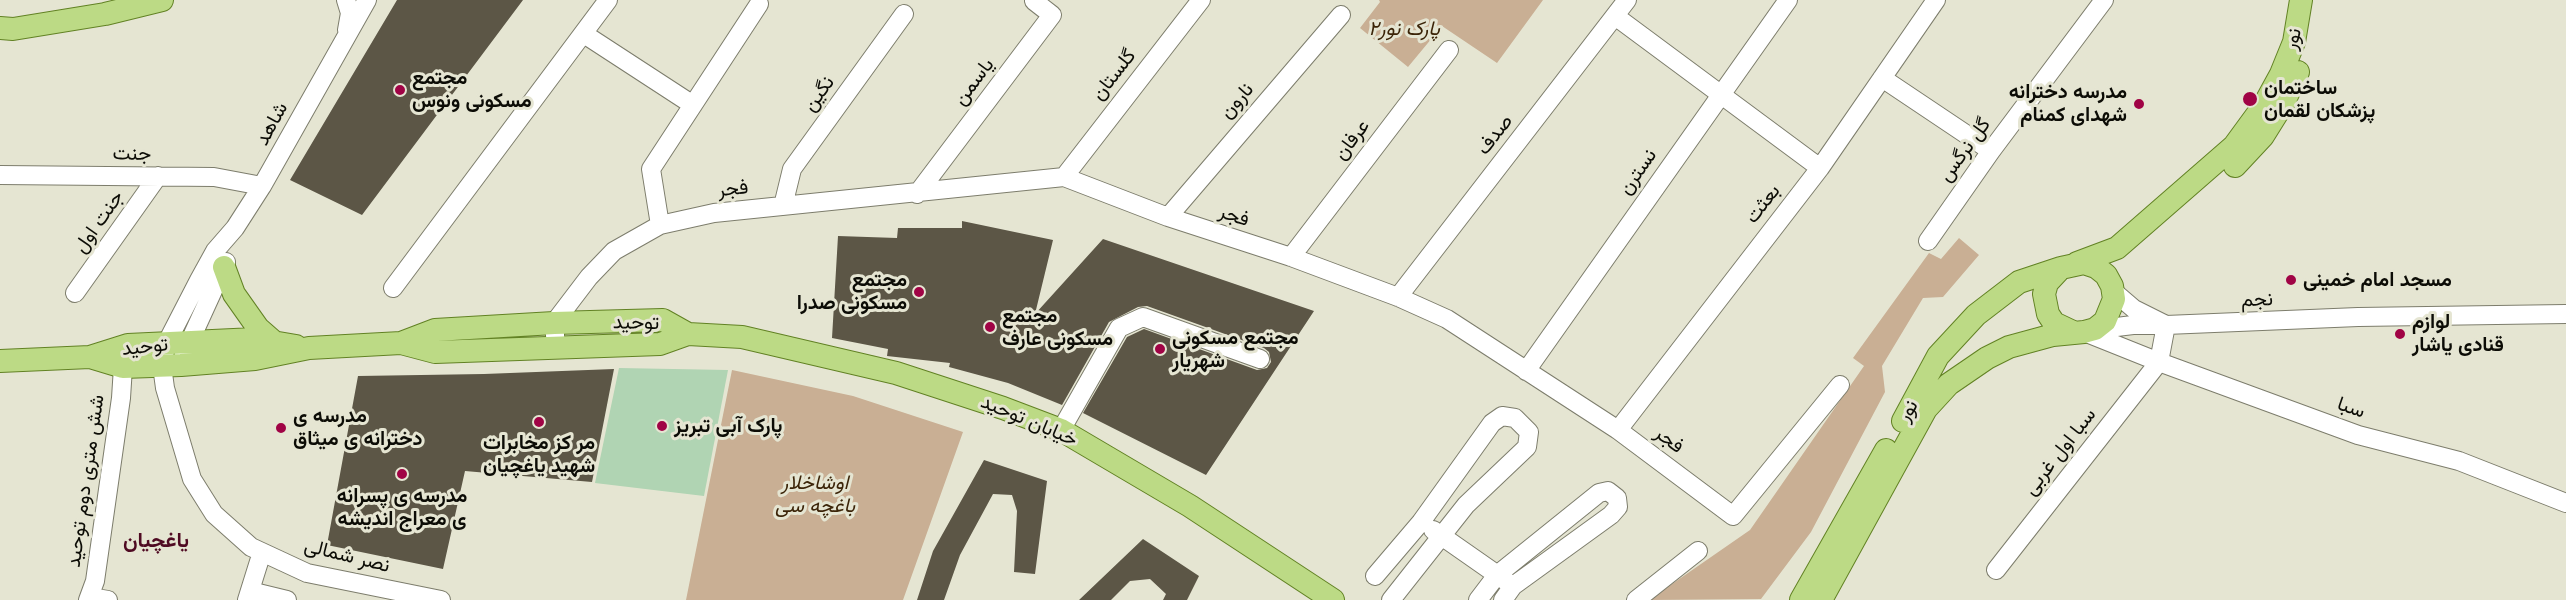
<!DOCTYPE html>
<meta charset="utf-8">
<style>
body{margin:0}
canvas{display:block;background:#e5e5d2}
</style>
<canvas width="2566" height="600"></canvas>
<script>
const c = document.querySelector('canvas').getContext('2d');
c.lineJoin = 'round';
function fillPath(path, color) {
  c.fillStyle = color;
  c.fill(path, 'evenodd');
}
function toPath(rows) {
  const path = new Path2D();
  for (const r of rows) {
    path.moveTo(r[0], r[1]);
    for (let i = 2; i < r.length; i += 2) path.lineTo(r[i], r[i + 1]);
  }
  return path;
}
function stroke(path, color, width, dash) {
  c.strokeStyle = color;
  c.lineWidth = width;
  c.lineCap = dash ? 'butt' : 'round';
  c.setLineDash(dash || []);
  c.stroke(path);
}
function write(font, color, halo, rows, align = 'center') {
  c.font = font + ' "Libre Baskerville",Vazirmatn,serif';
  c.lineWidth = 6;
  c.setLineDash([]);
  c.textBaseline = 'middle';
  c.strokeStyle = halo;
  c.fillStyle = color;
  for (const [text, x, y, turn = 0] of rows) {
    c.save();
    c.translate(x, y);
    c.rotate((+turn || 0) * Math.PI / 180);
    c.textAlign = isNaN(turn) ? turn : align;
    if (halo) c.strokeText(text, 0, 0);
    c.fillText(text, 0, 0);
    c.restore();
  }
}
const green = toPath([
 [1379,0,1543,0,1497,63,1442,26,1408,67,1360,28,1380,2],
 [1959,238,1979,255,1943,297,1923,298,1882,366,1885,392,1811,532,1761,599,1649,600,1750,530,1864,366,1853,358,1929,253,1941,259],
 [732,370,853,396,963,432,903,600,686,600]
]);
const water = toPath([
 [619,368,728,370,704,496,595,483]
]);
const building = toPath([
 [397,0,523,0,362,215,290,180],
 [962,221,1053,240,1035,314,1103,239,1314,311,1206,475,1083,413,1127,337,1144,329,1257,370,1267,368,1271,362,1269,352,1264,348,1147,306,1138,307,1109,322,1062,405,1008,383,949,367,950,363,887,356,888,349,832,338,838,236,897,238,898,228,962,228],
 [614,369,592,482,465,471,443,569,327,545,358,376,484,374],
 [984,460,1047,481,1035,574,1014,572,1017,511,1012,495,993,494,960,555,944,600,917,600,933,551],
 [1143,539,1199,576,1187,600,1163,600,1166,594,1150,579,1130,581,1111,600,1079,600]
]);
const minor = toPath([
 [346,0,350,13,347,30],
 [367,0,262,186,235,228,215,251,199,280,166,344,162,366,165,388,192,479,214,514,251,547,307,573,441,600],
 [1615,16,1820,168],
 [584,34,693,105],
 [1882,78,1991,151],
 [0,175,214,177,262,186],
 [1064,177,1201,0],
 [917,194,1052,15,1034,1],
 [783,206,792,169,904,14],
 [1168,217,1341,15],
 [660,225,651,169,759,4],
 [1928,241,1991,151,2104,0],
 [1291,257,1449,50],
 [393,288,608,0],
 [75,293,158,176],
 [1398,297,1627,0],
 [2566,314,2358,317,2166,325,2159,362,2358,435,2459,461,2566,503],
 [2092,330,2133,325,2166,325,2134,309,2113,291],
 [556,347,554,323,589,277,614,251,660,225,714,213,1064,177,1168,217,1291,257,1398,297,1447,319,1618,430,1733,516,1840,385],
 [184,354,226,262],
 [1526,371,1788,0],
 [1061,430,1119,328,1143,317,1260,359],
 [1618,430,1820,168,1936,0],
 [1433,530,1506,581],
 [1996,570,2159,362,2084,332],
 [1375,576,1421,522,1492,423,1502,416,1515,418,1529,432,1527,447,1466,505,1391,600],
 [250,591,287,600],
 [90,597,108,600],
 [88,600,95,581,121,398,123,367],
 [247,600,262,552],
 [1478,600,1497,575,1599,493,1608,491,1617,498,1618,507,1611,515,1513,586,1503,600],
 [1636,600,1698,551]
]);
const major = toPath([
 [0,28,13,29,105,14,162,0],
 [2235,166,2263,136,2283,104,2298,72],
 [2077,263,2117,248,2234,146,2264,105,2281,74,2294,42,2301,0],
 [224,267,234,294,258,328,274,342],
 [401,343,435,352,660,344,688,334],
 [90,357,123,367,181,365,255,359,309,348,401,343,435,330,554,323,663,320,688,334,742,337,896,373,1003,408,1061,430,1190,506,1333,600],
 [0,361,90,357,128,345,255,339,296,346],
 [1903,421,1938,356,1976,315,2019,282,2061,268],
 [1801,600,1886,450],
 [1821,600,1926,409,1949,384,1987,358,2009,347,2053,335,2084,332,2095,329,2105,321,2114,299,2112,286,2106,275,2096,267,2084,263,2061,268,2047,283,2044,294,2048,314,2054,323,2073,332]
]);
const markers = [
 [400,90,6,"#a00345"],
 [2250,99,8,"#a00345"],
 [2139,104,6,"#a00345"],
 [2291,280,6,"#a00345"],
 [919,292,6,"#a00345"],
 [990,327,6,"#a00345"],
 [2400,334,6,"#a00345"],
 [1160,349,6,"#a00345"],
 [539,422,6,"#a00345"],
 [662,426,6,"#a00345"],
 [281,428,6,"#a00345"],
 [402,474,6,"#a00345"]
];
const parkNames = [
 ["پارک نور۲",1404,29],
 ["اوشاخلار",815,483],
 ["باغچه سی",815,506]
];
const streetNames = [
 ["نور",2293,39,-75],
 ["گلستان",1114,75,-52],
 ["یاسمن",974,82,-53],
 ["نگین",819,94,-54],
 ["نارون",1237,101,-49],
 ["شاهد",272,124,-61],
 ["صدف",1495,135,-52],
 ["عرفان",1352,140,-53],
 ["گل نرگس",1965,150,-54],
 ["جنت",132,154,1],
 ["نسترن",1638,172,-55],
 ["فجر",733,189,-6],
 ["بعثت",1763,204,-52],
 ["فجر",1234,216,19],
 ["جنت اول",99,222,-55],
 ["نجم",2257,300,-2],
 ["توحید",636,323,1],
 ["توحید",145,347,-6],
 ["سبا",2351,408,19],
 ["نور",1908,411,-60],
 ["خیابان توحید",1029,421,23],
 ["فجر",1669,440,37],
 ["سبا اول غربی",2060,452,-52],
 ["شش متری دوم توحید",86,481,-82],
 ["نصر شمالی",347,556,14]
];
const poiNames = [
 ["مجتمع",412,78],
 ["مسکونی ونوس",412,101],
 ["ساختمان",2264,88],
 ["پزشکان لقمان",2264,111],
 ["مدرسه دخترانه",2127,92,"right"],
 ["شهدای کمنام",2127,115,"right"],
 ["مجتمع",907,280,"right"],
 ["مسکونی صدرا",907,303,"right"],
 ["مسجد امام خمینی",2303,280],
 ["مجتمع",1002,316],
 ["مسکونی عارف",1002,339],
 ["لوازم",2412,322],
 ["قنادی یاشار",2412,345],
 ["مجتمع مسکونی",1172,338],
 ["شهریار",1172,361],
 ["مدرسه ی",293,416],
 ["دخترانه ی میثاق",293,439],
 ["پارک آبی تبریز",674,426],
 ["مر کز مخابرات",539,443,"center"],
 ["شهید یاغچیان",539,466,"center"],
 ["مدرسه ی پسرانه",402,496,"center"],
 ["ی معراج اندیشه",402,519,"center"]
];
const neighbourhoodNames = [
 ["یاغچیان",156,541]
];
fillPath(green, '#c9af94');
fillPath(water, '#b0d4b3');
fillPath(building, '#5c5646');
stroke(minor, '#7d7d6c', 20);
stroke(major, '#628224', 24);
stroke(minor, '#fff', 18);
stroke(major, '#bcda85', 22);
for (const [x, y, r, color] of markers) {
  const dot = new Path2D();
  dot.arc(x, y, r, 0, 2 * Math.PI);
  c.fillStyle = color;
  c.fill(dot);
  stroke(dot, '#e5e5d2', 2);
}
write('italic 20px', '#3b2408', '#e5e5d2', parkNames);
write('20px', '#0c0c06', '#e5e5d2', streetNames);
write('bold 20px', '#0c0c06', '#e5e5d2', poiNames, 'left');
write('bold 21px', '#4f0a22', '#e5e5d2', neighbourhoodNames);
</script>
